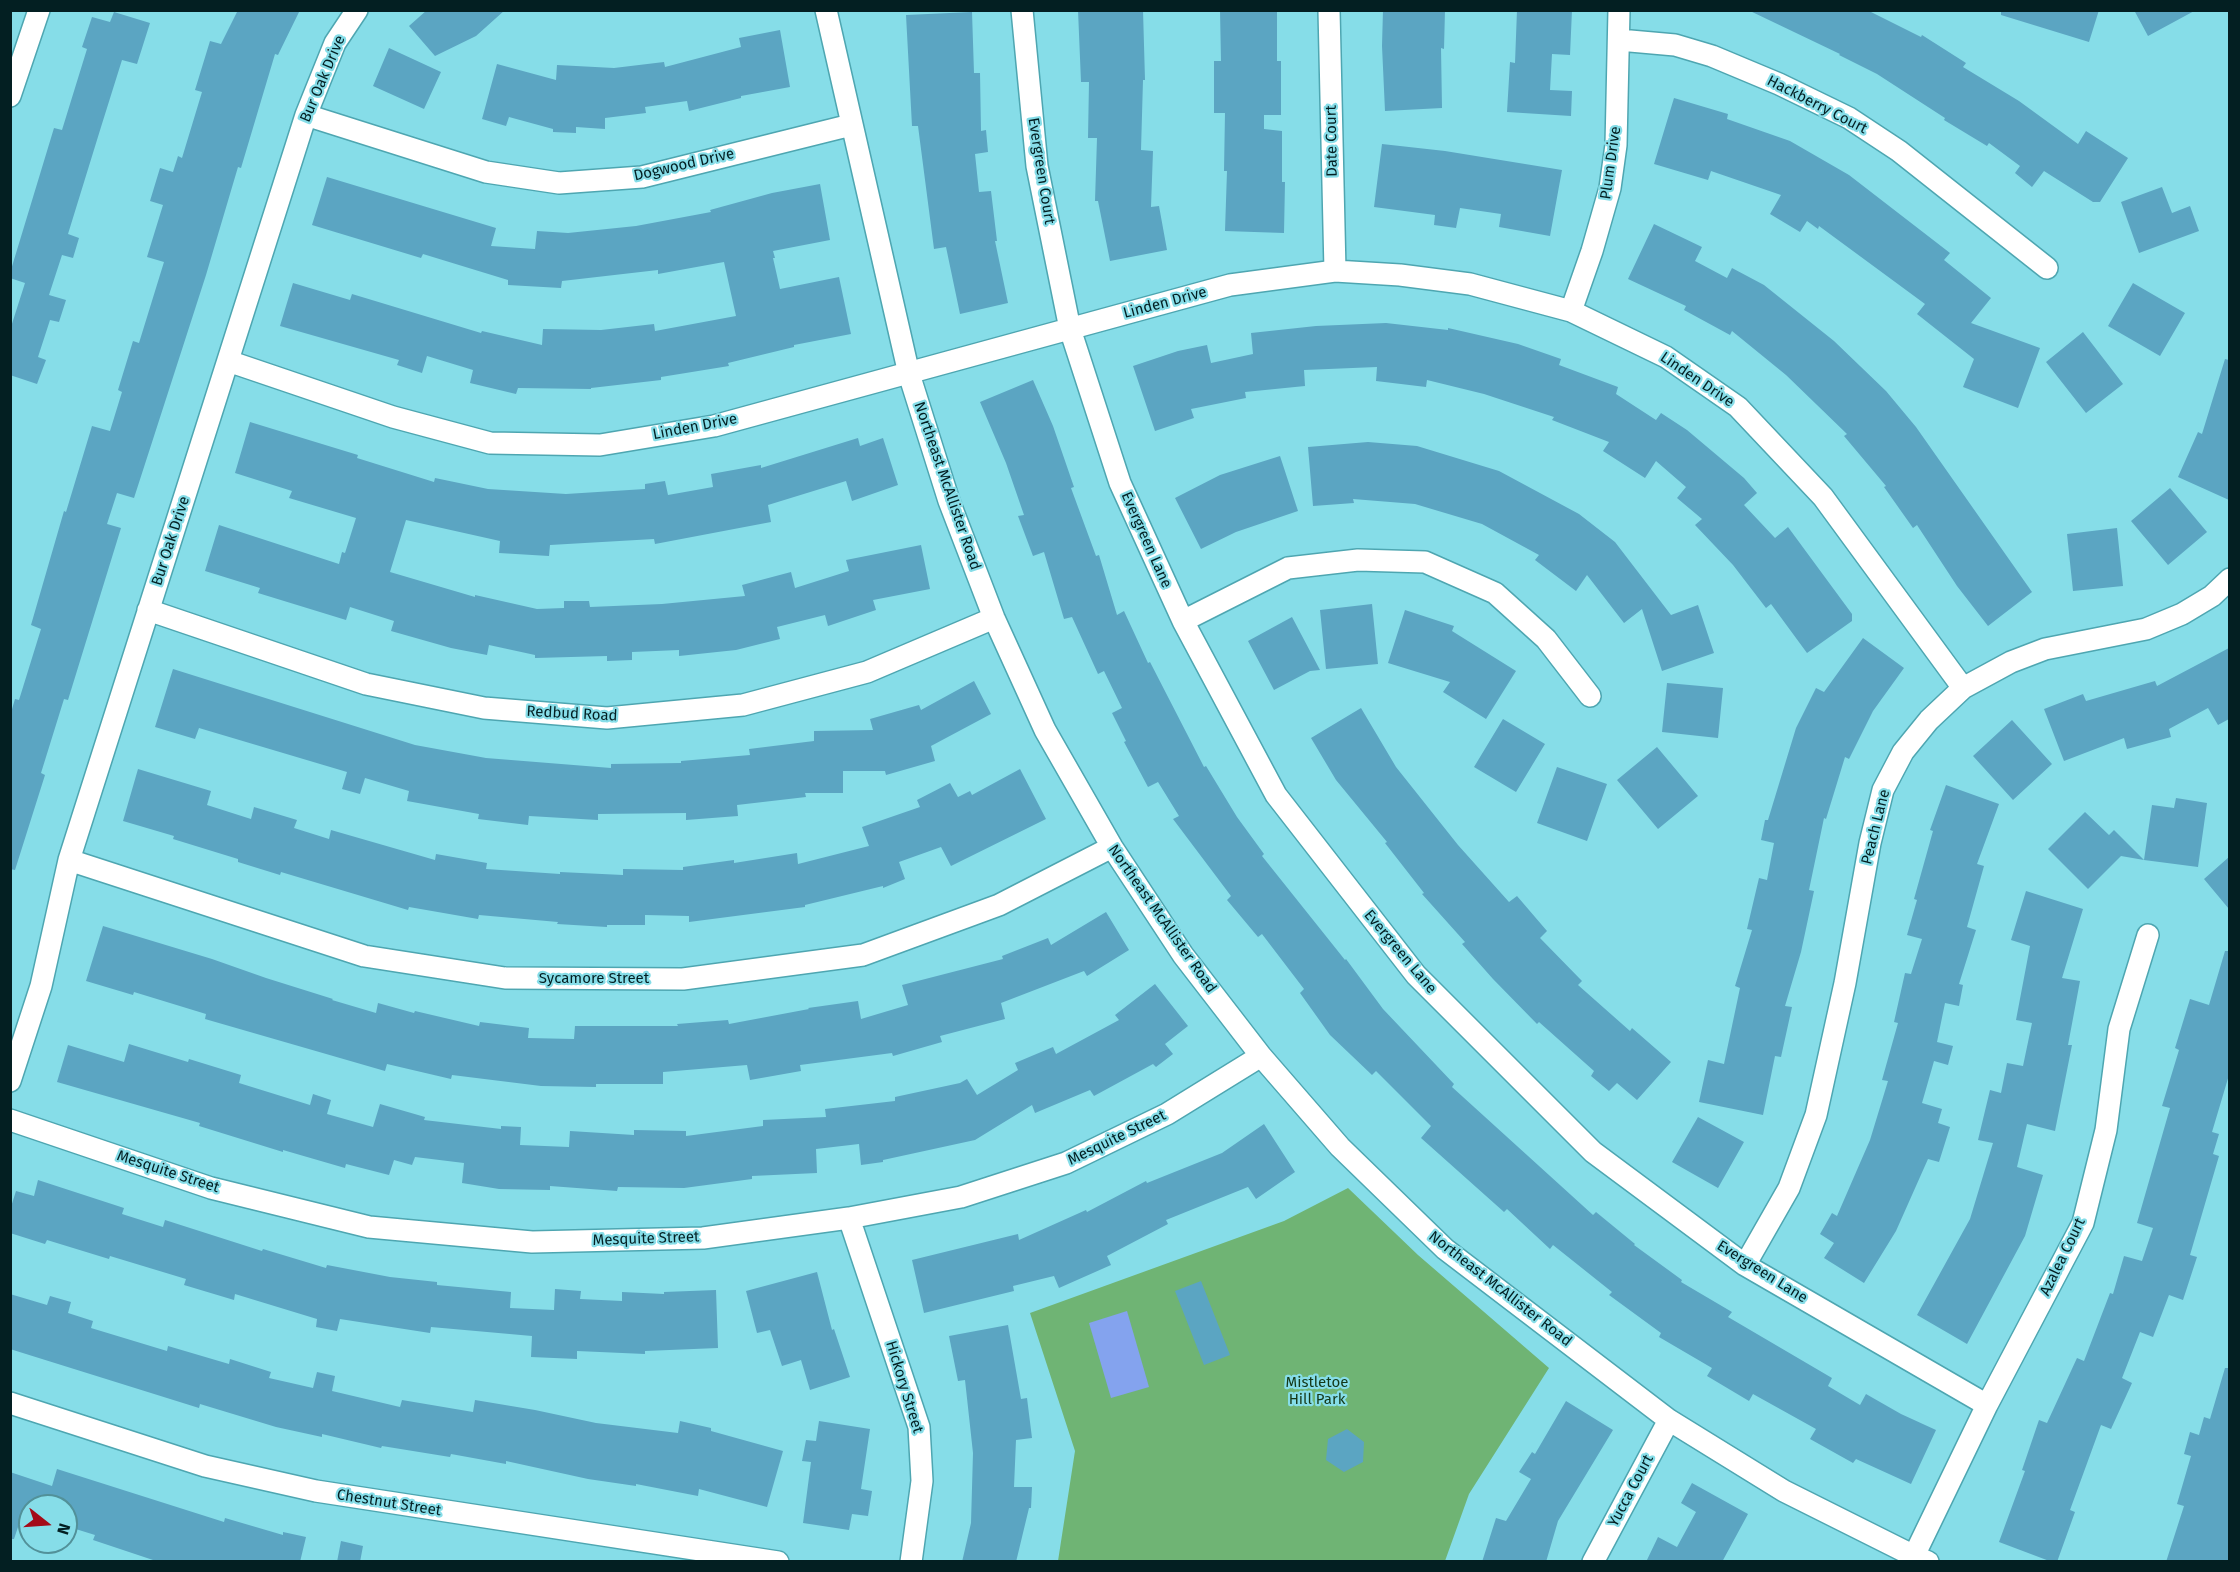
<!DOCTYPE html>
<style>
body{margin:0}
#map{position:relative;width:2240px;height:1572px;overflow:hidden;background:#86dde8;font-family:"Fira Sans",sans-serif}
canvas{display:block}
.frame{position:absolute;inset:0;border:12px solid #031f22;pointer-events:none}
.north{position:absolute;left:18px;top:1494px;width:60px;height:60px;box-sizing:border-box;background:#86dde8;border:2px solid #529199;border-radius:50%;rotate:107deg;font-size:16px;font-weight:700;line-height:24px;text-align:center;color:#031f22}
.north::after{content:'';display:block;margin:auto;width:21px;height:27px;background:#a40b18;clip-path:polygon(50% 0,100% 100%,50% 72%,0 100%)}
</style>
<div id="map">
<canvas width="2240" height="1572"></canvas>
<div class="frame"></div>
<div class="north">N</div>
</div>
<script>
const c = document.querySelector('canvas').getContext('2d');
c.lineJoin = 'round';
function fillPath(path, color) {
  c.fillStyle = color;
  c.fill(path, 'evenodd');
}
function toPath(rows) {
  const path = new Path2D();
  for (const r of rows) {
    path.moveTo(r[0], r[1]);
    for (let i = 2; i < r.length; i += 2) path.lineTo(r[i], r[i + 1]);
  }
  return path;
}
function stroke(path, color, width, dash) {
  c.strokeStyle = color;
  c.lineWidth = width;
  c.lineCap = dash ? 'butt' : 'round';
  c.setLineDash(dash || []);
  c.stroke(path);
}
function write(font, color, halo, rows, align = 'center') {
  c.font = font + ' "Fira Sans",sans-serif';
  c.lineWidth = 4.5;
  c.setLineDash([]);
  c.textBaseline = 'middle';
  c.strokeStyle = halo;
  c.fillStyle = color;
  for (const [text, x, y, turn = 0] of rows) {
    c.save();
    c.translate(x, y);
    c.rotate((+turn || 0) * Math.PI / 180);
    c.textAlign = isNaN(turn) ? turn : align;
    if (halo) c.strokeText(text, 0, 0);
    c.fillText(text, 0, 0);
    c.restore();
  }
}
const green = toPath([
 [1348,1188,1418,1255,1549,1368,1469,1494,1445,1561,1058,1561,1075,1451,1030,1313,1284,1221]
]);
const water = toPath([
 [1127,1311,1149,1387,1111,1398,1089,1323]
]);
const building = toPath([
 [238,10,300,10,278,55,275,54,241,168,238,167,206,275,134,498,117,493,107,524,121,528,68,700,64,699,41,773,45,775,15,870,10,869,10,716,15,699,19,700,41,629,31,625,64,511,66,512,92,426,110,431,122,392,118,390,133,341,139,343,164,262,147,257,163,205,150,201,160,168,173,172,178,156,182,158,202,92,195,90,210,41,221,44],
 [427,10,505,10,476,36,435,56,409,26],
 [1078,10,1143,10,1145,80,1143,80,1141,150,1153,151,1151,207,1159,206,1167,250,1110,261,1098,201,1095,201,1097,138,1088,138,1089,82,1081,82],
 [1220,10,1277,10,1277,61,1281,61,1281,115,1264,115,1264,129,1282,131,1282,182,1285,182,1284,233,1225,231,1227,171,1224,171,1225,113,1214,113,1214,61,1221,61],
 [1383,10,1445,10,1444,49,1441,48,1442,108,1385,111,1382,46],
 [1517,10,1572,10,1570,55,1552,54,1550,90,1572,91,1571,116,1507,112,1510,62,1515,63],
 [1748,10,1867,10,1921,37,1922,35,1966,63,1963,67,2019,101,2078,144,2086,131,2128,158,2100,202,2093,202,2044,171,2032,187,2015,173,2020,166,1989,143,1987,146,1944,120,1945,118,1877,74,1839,55,1840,54],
 [2001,10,2099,10,2089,42,2001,15],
 [2134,10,2196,10,2148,36],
 [114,12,150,23,137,64,122,60,101,127,68,234,79,238,73,258,62,255,49,295,66,300,59,322,50,320,38,357,46,360,37,384,10,375,10,330,25,283,10,278,10,273,54,128,62,130,87,49,82,47,92,17,110,22],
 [972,12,974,73,980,73,981,131,986,130,988,152,975,154,979,192,991,191,997,241,995,241,1008,303,960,314,946,247,934,249,918,126,912,126,906,15],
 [780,30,790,87,741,96,741,98,689,111,687,101,645,107,646,113,605,118,605,129,576,127,576,133,553,132,553,129,509,117,506,126,482,119,497,64,556,80,557,65,614,68,664,62,665,67,741,47,739,38],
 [389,48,441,72,424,109,373,86],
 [1674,98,1728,114,1727,119,1790,141,1849,175,1950,253,1944,260,1991,298,1971,323,2040,348,2018,408,1963,387,1974,359,1917,314,1925,304,1819,226,1818,229,1807,221,1800,232,1770,214,1781,195,1711,171,1708,180,1654,164],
 [1382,144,1445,151,1562,170,1550,236,1499,227,1501,214,1460,208,1456,228,1434,225,1435,215,1374,207],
 [327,177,496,228,491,246,535,249,537,231,568,233,636,226,711,212,710,210,772,193,820,184,830,240,773,251,775,258,773,258,780,289,839,277,851,334,794,345,794,347,728,363,729,366,661,377,661,380,591,388,591,389,518,388,516,394,470,383,473,370,427,356,422,373,397,365,399,360,280,326,293,283,350,300,352,294,481,333,482,331,542,345,543,329,601,330,654,324,655,331,736,316,724,262,658,274,658,270,562,281,561,288,508,285,508,280,423,254,421,258,312,225],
 [2162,187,2172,213,2190,206,2199,231,2139,253,2121,202],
 [1654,224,1702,247,1695,261,1727,278,1732,268,1764,285,1834,341,1886,391,1916,427,2032,592,1988,626,1957,586,1917,525,1913,528,1884,487,1886,486,1844,436,1847,434,1786,375,1732,331,1730,335,1684,310,1686,306,1628,279],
 [2133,283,2185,313,2160,356,2108,326],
 [1386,323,1448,330,1448,328,1518,344,1561,359,1559,365,1618,387,1616,394,1656,420,1661,413,1687,430,1744,478,1757,493,1744,505,1775,538,1788,527,1852,614,1852,621,1807,653,1771,604,1766,608,1733,565,1695,525,1702,519,1677,498,1686,487,1656,461,1645,478,1603,451,1609,442,1552,420,1554,417,1484,394,1427,380,1426,387,1376,381,1377,367,1304,370,1305,386,1245,392,1246,398,1191,409,1194,418,1155,431,1133,366,1178,351,1207,345,1211,363,1253,354,1251,333,1316,326],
 [2083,332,2123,384,2086,413,2046,362],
 [2225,359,2229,360,2229,500,2178,477,2198,432,2202,434],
 [1033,380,1053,426,1074,487,1071,488,1096,556,1099,555,1117,615,1124,611,1148,663,1150,662,1204,767,1206,766,1237,817,1264,854,1262,856,1345,960,1346,959,1383,1009,1454,1084,1452,1087,1593,1215,1596,1212,1635,1244,1634,1245,1682,1280,1681,1282,1732,1312,1728,1317,1832,1378,1828,1386,1860,1405,1866,1394,1901,1414,1936,1430,1911,1484,1856,1459,1853,1463,1810,1439,1816,1429,1753,1394,1749,1401,1707,1376,1712,1368,1659,1337,1661,1333,1609,1295,1612,1292,1553,1245,1550,1249,1507,1209,1504,1212,1421,1138,1431,1126,1376,1071,1372,1075,1330,1035,1300,993,1304,989,1262,934,1258,937,1227,900,1231,896,1173,819,1179,816,1158,782,1148,787,1124,742,1126,741,1112,713,1122,708,1104,671,1098,674,1072,617,1064,619,1044,552,1033,556,1018,516,1024,515,1006,463,980,402],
 [250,422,358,455,357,458,434,482,435,478,488,489,566,494,645,489,645,484,665,481,668,495,713,487,711,474,761,465,761,468,858,438,860,446,883,438,898,485,852,501,846,481,768,505,771,522,655,544,654,539,550,545,549,556,499,553,500,541,406,520,390,572,475,597,475,595,537,609,564,608,564,601,589,601,590,607,662,604,745,596,742,585,791,572,795,588,849,571,846,560,921,545,930,589,873,600,876,610,828,626,825,615,777,627,780,639,736,650,679,656,679,650,632,652,632,660,607,661,607,656,535,658,535,655,489,645,487,655,451,648,391,631,394,621,350,607,346,620,258,593,260,588,205,571,219,525,339,564,342,552,345,553,356,518,289,498,292,491,235,473],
 [1368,442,1417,446,1499,471,1579,514,1615,542,1671,615,1698,605,1714,653,1662,671,1642,609,1624,623,1587,575,1576,591,1535,560,1539,555,1482,524,1415,504,1353,499,1354,503,1313,506,1308,447],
 [1280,456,1298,511,1236,532,1201,549,1175,498,1220,475],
 [2170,488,2207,532,2168,565,2131,521],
 [2117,528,2123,586,2073,591,2067,534],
 [1372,604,1378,664,1326,669,1320,610],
 [1405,610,1454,626,1452,631,1516,671,1486,719,1443,692,1450,682,1388,663],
 [1292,617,1320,670,1310,671,1274,690,1248,641],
 [1863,638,1904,668,1873,711,1849,759,1845,757,1826,819,1824,818,1809,890,1814,891,1801,952,1785,1006,1792,1007,1781,1057,1775,1056,1763,1115,1699,1102,1708,1060,1724,1064,1740,988,1735,986,1752,930,1747,929,1759,878,1767,880,1774,843,1761,840,1765,820,1768,820,1796,728,1816,688,1824,692],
 [2229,648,2229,719,2218,725,2208,708,2169,729,2171,737,2127,749,2124,738,2064,761,2044,709,2083,694,2086,701,2155,681,2157,686],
 [173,669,415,745,486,758,611,768,611,764,681,763,681,761,750,755,749,749,814,741,814,731,873,730,870,719,919,705,921,710,974,681,991,714,931,746,935,761,886,775,885,771,843,771,843,793,805,793,806,797,737,805,738,816,686,820,686,813,598,814,598,820,529,816,528,825,478,819,479,814,407,801,409,791,365,778,360,794,342,789,347,772,199,728,195,739,155,727],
 [1667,683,1723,688,1718,738,1662,732],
 [1361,708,1396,767,1458,845,1509,902,1517,896,1547,931,1540,938,1582,981,1578,985,1630,1031,1632,1028,1671,1062,1637,1100,1617,1083,1609,1091,1591,1076,1594,1071,1539,1022,1537,1024,1493,979,1462,944,1465,942,1422,894,1424,893,1385,843,1387,842,1336,780,1311,738],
 [1503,719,1545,744,1516,792,1474,767],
 [2012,720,2052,764,2013,800,1973,756],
 [1657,747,1698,796,1658,829,1617,780],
 [1557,767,1607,784,1587,841,1537,823],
 [138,769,211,791,207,805,251,819,254,807,297,820,294,828,329,839,331,830,435,860,436,854,487,863,486,869,560,874,560,872,623,875,623,869,683,870,683,867,734,860,734,863,797,853,798,864,869,846,862,827,920,807,917,800,950,783,958,797,970,791,972,795,1020,769,1046,819,951,866,941,847,899,862,905,879,883,888,883,886,805,905,805,907,689,922,689,916,645,915,645,925,607,925,607,927,557,924,558,922,479,915,478,919,409,907,408,910,281,872,280,875,238,862,238,859,173,839,174,836,123,821],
 [1946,785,1999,804,1977,864,1984,866,1967,927,1976,930,1959,984,1963,985,1959,1006,1945,1003,1937,1042,1953,1046,1948,1065,1934,1061,1922,1103,1942,1109,1938,1123,1950,1127,1939,1162,1928,1159,1896,1231,1864,1283,1824,1258,1834,1243,1820,1234,1832,1213,1837,1216,1870,1140,1888,1081,1882,1080,1898,1023,1894,1022,1905,973,1911,974,1922,939,1907,935,1917,900,1914,899,1933,831,1930,830],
 [2176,798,2207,803,2198,867,2144,860,2152,805,2174,808],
 [2085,812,2109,835,2114,830,2144,860,2121,856,2088,889,2048,849],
 [2229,857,2229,909,2204,879],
 [2026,891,2083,909,2062,978,2080,981,2068,1045,2072,1045,2055,1131,2027,1124,2017,1167,2043,1175,2025,1236,1967,1344,1917,1315,1970,1219,1993,1143,1978,1140,1990,1090,2001,1093,2007,1063,2023,1066,2032,1023,2016,1020,2030,946,2011,940],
 [1106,912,1129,950,1087,976,1084,971,1001,1003,1005,1019,940,1036,942,1042,893,1056,892,1053,800,1065,801,1071,750,1080,747,1065,663,1072,663,1084,596,1084,596,1087,541,1086,452,1075,451,1079,387,1064,385,1071,205,1019,206,1014,134,992,133,995,86,981,103,926,212,959,266,978,333,999,332,1000,376,1013,378,1003,414,1013,415,1011,479,1026,480,1022,529,1028,528,1038,574,1039,575,1026,678,1026,677,1024,728,1020,729,1024,809,1009,808,1008,858,1001,861,1019,908,1005,902,985,1003,959,1002,956,1048,938,1051,945],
 [2225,951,2229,951,2229,1075,2212,1132,2219,1134,2213,1154,2219,1156,2190,1255,2197,1257,2183,1300,2169,1295,2153,1337,2140,1332,2122,1378,2132,1383,2111,1429,2101,1425,2070,1510,2075,1512,2057,1562,2052,1562,1999,1542,2025,1471,2022,1470,2039,1420,2047,1423,2077,1358,2084,1361,2110,1293,2113,1294,2124,1256,2142,1261,2153,1228,2137,1223,2170,1108,2162,1106,2179,1050,2175,1048,2190,999,2209,1005],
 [1155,984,1188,1026,1165,1044,1173,1054,1156,1067,1153,1064,1094,1096,1090,1090,1035,1113,1032,1105,975,1140,883,1160,883,1162,861,1165,859,1144,816,1149,817,1173,752,1176,752,1179,684,1188,618,1187,617,1191,550,1186,550,1190,499,1189,462,1183,464,1163,415,1157,412,1165,394,1160,389,1175,346,1164,345,1168,283,1150,283,1152,199,1126,200,1123,57,1082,68,1045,124,1062,129,1044,188,1062,189,1059,241,1075,239,1083,310,1105,313,1094,331,1100,327,1114,373,1127,380,1104,425,1117,424,1120,501,1129,501,1126,521,1127,520,1145,569,1147,570,1131,634,1135,634,1130,686,1131,686,1136,763,1126,763,1120,826,1117,825,1109,895,1101,895,1097,960,1083,967,1079,977,1095,1018,1070,1015,1063,1053,1047,1056,1054,1119,1020,1115,1015],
 [1698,1117,1744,1142,1718,1188,1672,1162],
 [1264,1124,1295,1172,1256,1199,1248,1187,1166,1220,1168,1224,1107,1256,1111,1265,1059,1288,1054,1276,1013,1286,1014,1291,924,1313,912,1260,1018,1234,1019,1240,1086,1210,1087,1212,1146,1181,1147,1183,1222,1153],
 [38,1180,124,1208,122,1214,163,1227,165,1220,262,1251,263,1249,326,1268,327,1265,390,1277,437,1282,437,1285,511,1292,510,1308,554,1310,555,1289,581,1291,580,1299,622,1301,622,1292,664,1294,664,1292,716,1290,718,1348,645,1351,645,1354,577,1351,577,1359,531,1357,532,1336,431,1327,430,1333,340,1319,337,1331,316,1327,317,1319,235,1294,234,1300,184,1285,186,1279,110,1256,109,1259,47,1240,45,1244,10,1233,10,1210,16,1191,34,1196],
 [817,1272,832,1330,834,1329,850,1377,810,1390,801,1360,782,1366,770,1330,757,1333,746,1291],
 [1201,1281,1230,1355,1204,1365,1175,1291],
 [10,1294,47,1305,50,1296,71,1302,68,1313,93,1321,91,1328,167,1351,168,1346,229,1364,230,1359,271,1372,269,1378,313,1388,317,1372,335,1376,332,1391,400,1407,402,1400,473,1412,475,1400,535,1410,596,1423,678,1433,680,1421,711,1428,711,1431,783,1451,767,1507,699,1489,698,1496,636,1484,636,1486,588,1479,506,1461,506,1464,451,1454,450,1457,382,1446,381,1448,322,1434,322,1437,276,1427,200,1404,199,1408,10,1349],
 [1008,1325,1021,1399,1027,1398,1032,1438,1016,1440,1014,1487,1032,1487,1031,1508,1029,1508,1016,1562,962,1562,971,1523,973,1453,965,1380,958,1381,949,1336],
 [2225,1368,2229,1368,2229,1562,2166,1562,2184,1506,2177,1504,2191,1456,2184,1454,2190,1432,2199,1435,2204,1417,2210,1419],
 [1566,1401,1613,1430,1558,1521,1546,1562,1482,1562,1496,1518,1506,1521,1531,1479,1519,1472,1532,1452,1535,1454],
 [819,1421,870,1429,861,1489,872,1491,868,1516,852,1514,849,1530,803,1523,811,1462,802,1461,806,1440,816,1441],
 [1347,1429,1364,1442,1363,1462,1344,1472,1326,1460,1328,1439],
 [57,1469,224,1522,225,1518,283,1535,283,1532,306,1537,300,1562,159,1562,93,1540,95,1535,66,1526,66,1506,25,1506,14,1539,10,1539,10,1472,52,1486],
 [1692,1483,1748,1514,1722,1562,1646,1562,1658,1537,1677,1547,1696,1512,1681,1503],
 [341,1541,363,1546,360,1562,337,1562]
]);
const minor = toPath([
 [826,10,909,374,949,501,994,618,1045,730,1112,847,1183,955,1261,1056,1340,1147,1445,1249,1669,1420,1784,1491,1914,1556,1928,1562],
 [1022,10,1037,166,1070,329,1120,483,1183,621,1276,795,1416,975,1593,1152,1745,1265,1987,1405],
 [1329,10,1335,271],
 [1619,40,1675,45,1712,56,1779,84,1849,118,1899,151,2047,268],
 [10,96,39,10],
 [306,115,486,172,559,183,642,177,851,125],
 [1571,311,1592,251,1610,188,1616,145,1619,10],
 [228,361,393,417,490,443,600,445,714,426,1230,285,1335,271,1400,275,1470,284,1571,311,1666,357,1738,407,1823,497,1963,688],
 [148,610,366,684,484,708,607,718,743,705,867,672,994,618],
 [1183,621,1288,568,1358,560,1425,562,1495,593,1546,639,1590,696],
 [69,860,364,956,505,978,683,979,863,955,999,905,1112,847],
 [10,1081,41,986,69,860,306,115,335,43,357,10],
 [10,1120,211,1188,369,1227,532,1242,703,1238,849,1218,961,1197,1066,1163,1167,1114,1261,1056],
 [849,1218,919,1427,922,1481,911,1562],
 [1745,1265,1789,1188,1816,1115,1845,983,1870,843,1883,790,1903,752,1929,720,1963,688,2011,662,2045,649,2146,629,2182,614,2212,596,2230,579],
 [10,1403,205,1466,316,1491,778,1562],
 [1593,1562,1669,1420],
 [1911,1562,1987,1405,2083,1223,2106,1130,2119,1029,2148,935]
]);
const streetNames = [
 ["Bur Oak Drive",323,79,-67],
 ["Hackberry Court",1817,105,27],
 ["Date Court",1332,141,-91],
 ["Plum Drive",1611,163,-82],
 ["Dogwood Drive",684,165,-13],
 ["Evergreen Court",1041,171,81],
 ["Linden Drive",1165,303,-15],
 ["Linden Drive",1697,380,34],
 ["Linden Drive",695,427,-11],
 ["Northeast McAllister Road",947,486,71],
 ["Evergreen Lane",1146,540,66],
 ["Bur Oak Drive",171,541,-72],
 ["Redbud Road",572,714,3],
 ["Peach Lane",1876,827,-76],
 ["Northeast McAllister Road",1162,919,55],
 ["Evergreen Lane",1400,952,50],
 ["Sycamore Street",594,979],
 ["Mesquite Street",1117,1138,-26],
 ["Mesquite Street",168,1172,18],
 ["Mesquite Street",646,1239,-2],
 ["Azalea Court",2063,1257,-64],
 ["Evergreen Lane",1762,1272,32],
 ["Northeast McAllister Road",1500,1289,38],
 ["Hickory Street",904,1387,73],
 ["Yucca Court",1631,1491,-62],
 ["Chestnut Street",389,1503,9]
];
const parkNames = [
 ["Mistletoe",1317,1383],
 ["Hill Park",1317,1400]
];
fillPath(green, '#6fb474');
fillPath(water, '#84a3ee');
fillPath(building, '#5ba5c2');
stroke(minor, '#4ea6b1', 24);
stroke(minor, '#fff', 21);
write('15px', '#031f22', '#86dde8', streetNames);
write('15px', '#143818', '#86dde8', parkNames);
</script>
